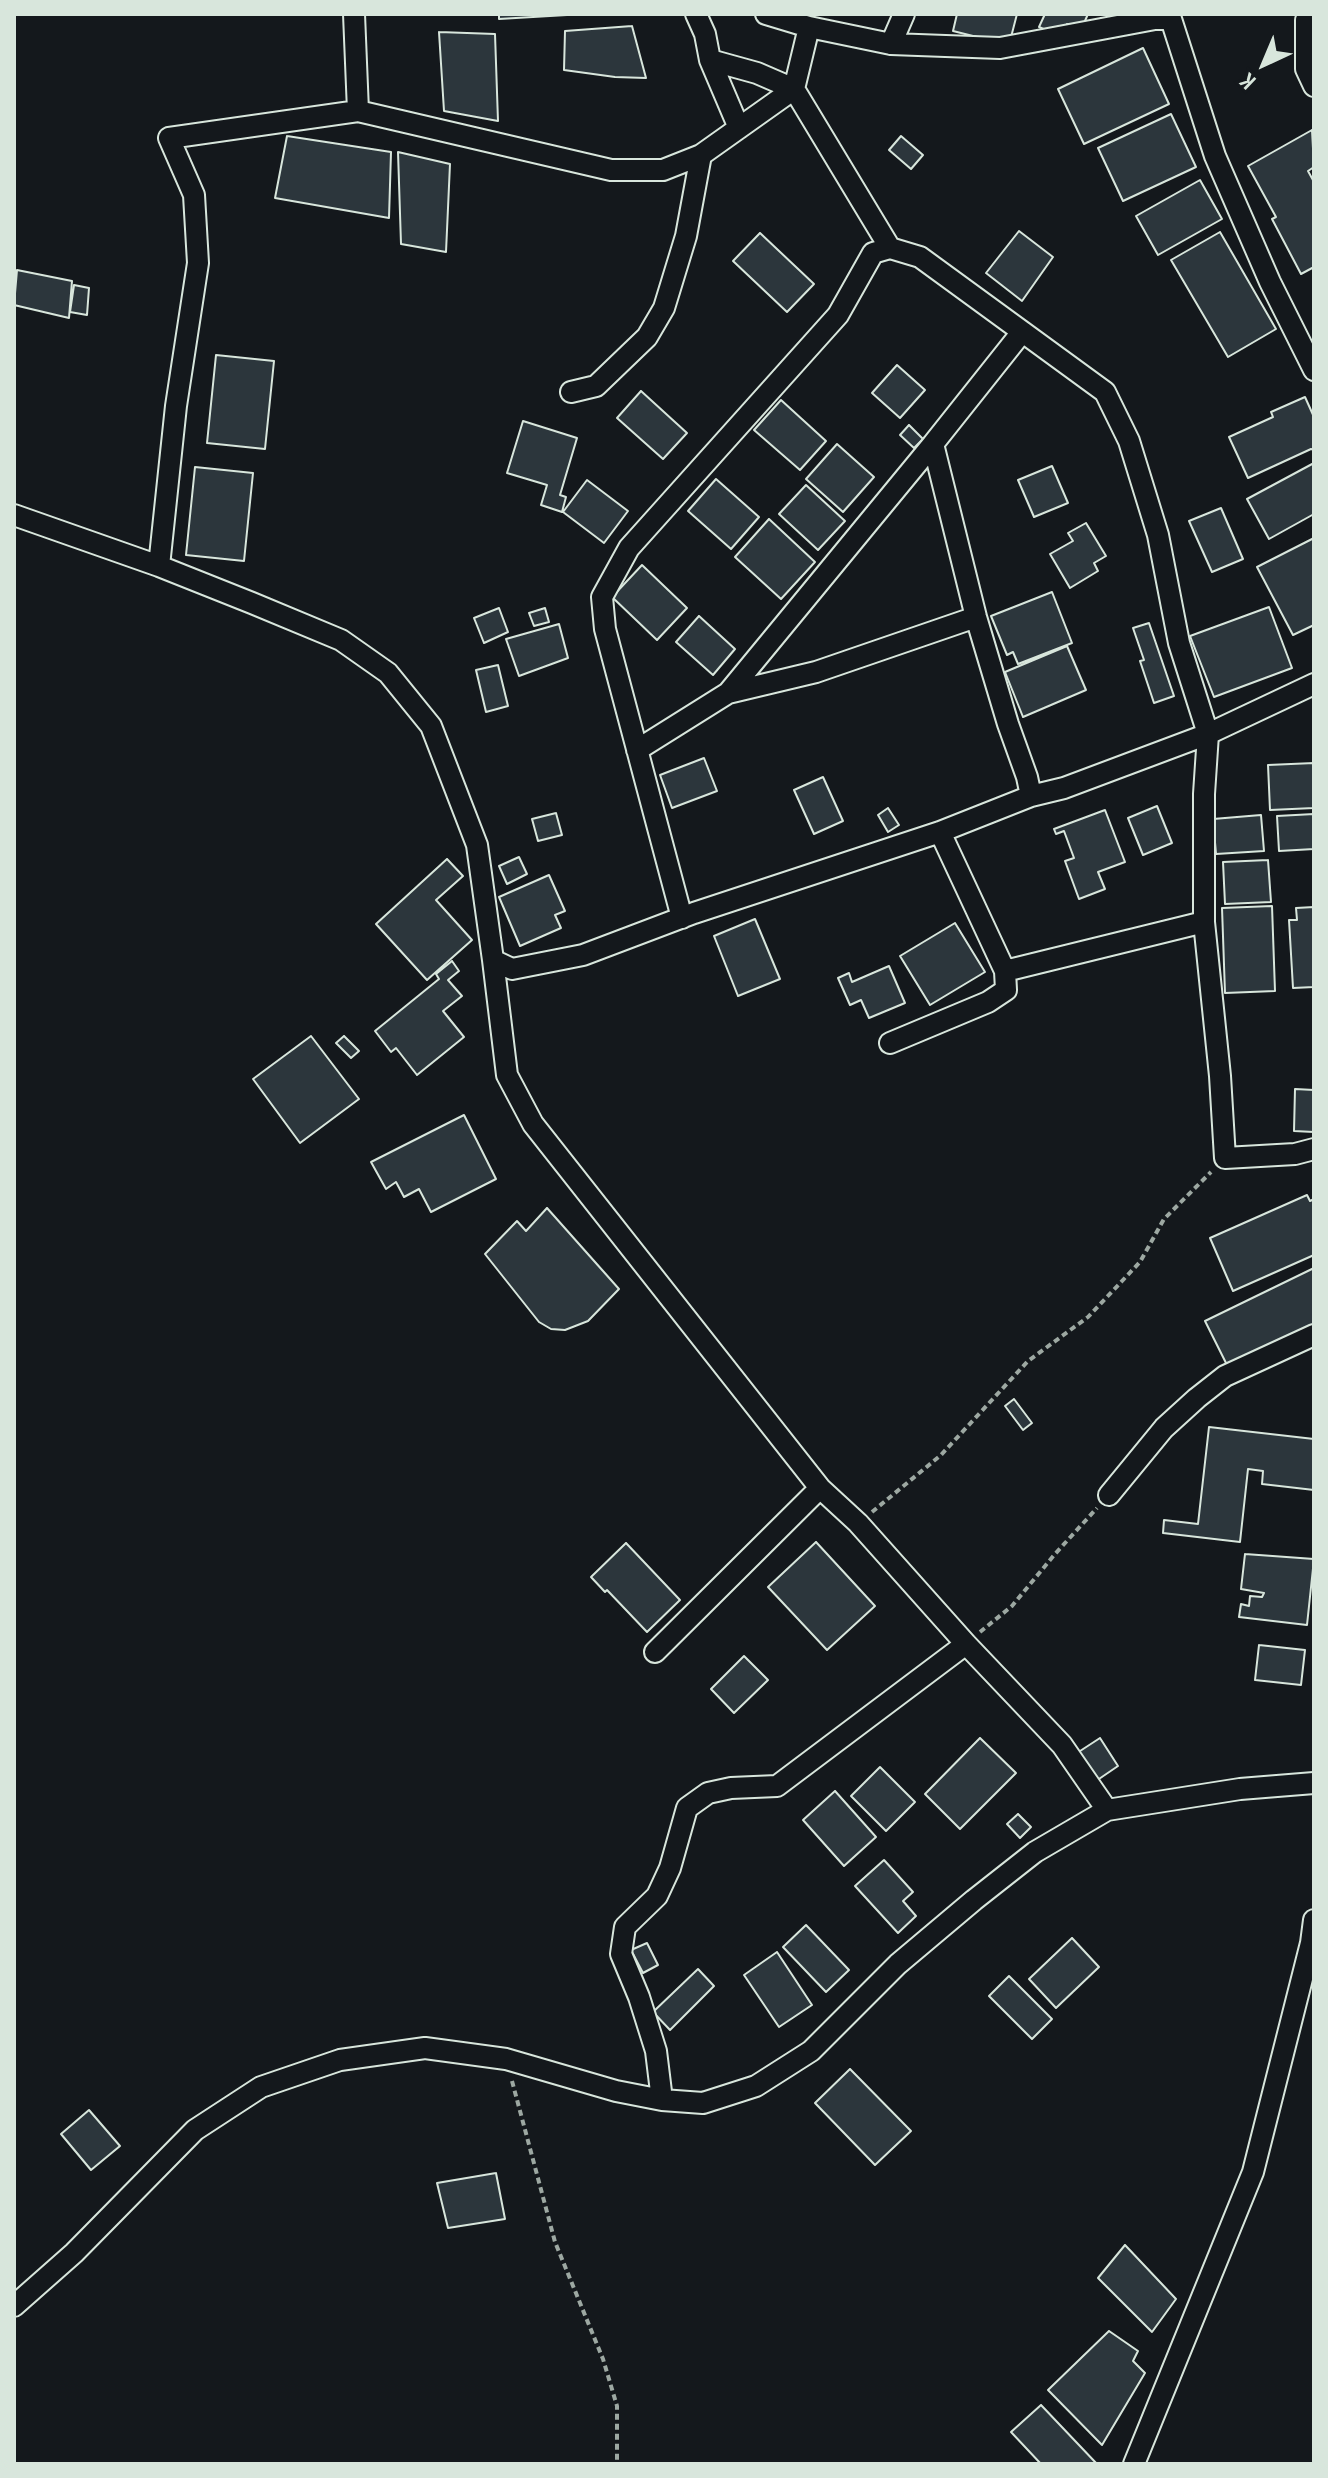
<!DOCTYPE html>
<style>
body{margin:0}
#map{position:relative;width:1328px;height:2478px;overflow:hidden;background:#14181c;font-family:"PT Sans Narrow",sans-serif}
canvas{display:block}
.frame{position:absolute;inset:0;border:16px solid #d8e6dc;pointer-events:none}
.north{position:absolute;left:1224px;top:24px;width:80px;height:80px;-webkit-text-stroke:6px #14181c;paint-order:stroke;rotate:224deg;font-size:22px;font-weight:700;line-height:32px;text-align:center;color:#d8e6dc}
.north::after{content:'';display:block;margin:auto;width:28px;height:36px;background:#d8e6dc;clip-path:polygon(50% 0,100% 100%,50% 72%,0 100%)}
</style>
<div id="map">
<canvas width="1328" height="2478"></canvas>
<div class="frame"></div>
<div class="north">K</div>
</div>
<script>
const c = document.querySelector('canvas').getContext('2d');
c.lineJoin = 'round';
function fillPath(path, color) {
  c.fillStyle = color;
  c.fill(path, 'evenodd');
}
function toPath(rows) {
  const path = new Path2D();
  for (const r of rows) {
    path.moveTo(r[0], r[1]);
    for (let i = 2; i < r.length; i += 2) path.lineTo(r[i], r[i + 1]);
  }
  return path;
}
function stroke(path, color, width, dash) {
  c.strokeStyle = color;
  c.lineWidth = width;
  c.lineCap = dash ? 'butt' : 'round';
  c.setLineDash(dash || []);
  c.stroke(path);
}
const building = toPath([
 [499,14,584,14,499,19,499,14],
 [957,14,1017,14,1009,45,953,31,957,14],
 [1045,14,1088,14,1081,30,1067,24,1062,37,1039,27,1045,14],
 [632,26,646,78,615,77,564,70,565,31,632,26],
 [439,32,495,34,498,121,444,111,439,32],
 [1143,48,1169,104,1084,144,1058,89,1143,48],
 [1171,114,1196,167,1123,201,1098,148,1171,114],
 [1312,130,1314,167,1308,171,1314,182,1314,267,1301,274,1272,219,1276,217,1248,166,1312,130],
 [287,136,391,152,389,218,275,198,287,136],
 [901,136,923,155,911,169,889,150,901,136],
 [398,152,450,164,446,252,401,244,398,152],
 [1200,180,1222,219,1158,255,1136,216,1200,180],
 [1019,231,1053,257,1022,301,986,273,1019,231],
 [1220,232,1276,329,1228,357,1171,260,1220,232],
 [760,233,814,284,787,312,733,261,760,233],
 [17,270,72,281,69,318,14,305,17,270],
 [74,285,89,288,87,315,70,312,74,285],
 [216,355,274,361,265,449,207,443,216,355],
 [897,365,925,390,900,418,872,393,897,365],
 [641,391,687,433,663,459,617,418,641,391],
 [1305,397,1314,417,1314,450,1311,449,1248,478,1229,437,1273,417,1271,412,1305,397],
 [781,400,826,441,800,470,754,430,781,400],
 [523,421,577,438,560,495,566,497,562,512,541,505,547,485,507,473,523,421],
 [909,425,923,439,914,448,900,435,909,425],
 [837,444,874,477,843,512,806,479,837,444],
 [1314,463,1314,514,1269,539,1247,499,1314,463],
 [1052,466,1068,503,1034,517,1018,480,1052,466],
 [195,467,253,473,244,561,186,555,195,467],
 [716,479,759,517,731,549,688,511,716,479],
 [587,480,628,511,604,543,563,512,587,480],
 [806,485,845,521,818,550,779,514,806,485],
 [1221,508,1243,559,1212,572,1189,521,1221,508],
 [769,519,815,562,781,599,735,557,769,519],
 [1086,523,1106,556,1094,563,1098,571,1070,588,1050,554,1073,541,1068,533,1086,523],
 [1314,538,1314,625,1293,635,1257,567,1314,538],
 [642,565,687,608,657,640,612,597,642,565],
 [1052,592,1072,643,1018,664,1013,652,1007,655,991,616,1052,592],
 [1269,607,1292,668,1214,697,1190,636,1269,607],
 [499,608,508,632,484,643,474,618,499,608],
 [545,608,549,622,534,626,529,613,545,608],
 [699,616,735,649,713,675,676,642,699,616],
 [1149,623,1174,696,1154,703,1140,661,1144,660,1133,628,1149,623],
 [559,624,568,658,519,676,506,639,559,624],
 [1067,646,1086,690,1023,717,1005,672,1067,646],
 [498,665,508,706,486,712,476,670,498,665],
 [704,758,717,791,672,808,660,775,704,758],
 [1314,763,1314,808,1270,810,1268,765,1314,763],
 [823,777,843,821,814,834,794,790,823,777],
 [1157,806,1172,843,1143,855,1128,818,1157,806],
 [888,808,899,825,888,832,878,815,888,808],
 [1105,810,1125,862,1098,872,1105,889,1079,899,1065,861,1074,858,1064,831,1056,834,1054,829,1105,810],
 [556,813,562,835,538,841,532,819,556,813],
 [1314,814,1314,849,1279,851,1277,816,1314,814],
 [1261,815,1264,851,1216,854,1213,819,1261,815],
 [519,857,527,874,507,884,499,866,519,857],
 [447,859,463,876,436,900,472,940,427,980,376,924,447,859],
 [1268,860,1271,902,1225,904,1223,862,1268,860],
 [549,875,565,911,555,915,561,928,520,946,499,897,549,875],
 [1272,906,1275,991,1225,993,1222,908,1272,906],
 [1314,907,1314,987,1293,988,1289,920,1297,920,1296,908,1314,907],
 [755,919,780,979,738,996,714,936,755,919],
 [955,923,985,972,930,1005,900,956,955,923],
 [452,961,459,971,448,980,462,996,443,1011,464,1037,417,1075,396,1048,391,1052,375,1031,439,979,436,974,452,961],
 [889,966,905,1003,869,1018,861,1000,850,1005,838,978,849,973,852,982,889,966],
 [311,1036,359,1099,300,1143,253,1079,311,1036],
 [344,1036,359,1051,351,1058,336,1043,344,1036],
 [1295,1089,1314,1090,1314,1132,1294,1131,1295,1089],
 [464,1115,496,1179,431,1212,419,1189,404,1197,396,1182,386,1189,371,1162,464,1115],
 [1307,1195,1310,1201,1314,1199,1314,1255,1233,1291,1210,1238,1307,1195],
 [547,1208,619,1289,588,1321,565,1330,551,1329,539,1322,485,1254,517,1221,526,1231,547,1208],
 [1314,1268,1314,1327,1229,1369,1205,1321,1314,1268],
 [1014,1399,1032,1423,1023,1430,1005,1406,1014,1399],
 [1209,1427,1314,1439,1314,1490,1262,1484,1263,1471,1248,1469,1240,1542,1163,1533,1164,1520,1198,1524,1209,1427],
 [816,1542,875,1606,827,1650,768,1587,816,1542],
 [626,1543,680,1600,647,1632,607,1590,605,1592,591,1577,626,1543],
 [1245,1554,1314,1559,1307,1625,1239,1617,1241,1604,1249,1606,1250,1596,1262,1597,1264,1593,1241,1589,1245,1554],
 [1259,1645,1305,1650,1301,1685,1255,1680,1259,1645],
 [744,1656,768,1680,734,1713,711,1689,744,1656],
 [980,1738,1016,1773,960,1829,925,1794,980,1738],
 [1100,1738,1118,1766,1096,1781,1077,1753,1100,1738],
 [880,1767,915,1802,886,1831,851,1796,880,1767],
 [835,1791,876,1837,844,1866,803,1820,835,1791],
 [1018,1814,1031,1827,1020,1838,1007,1824,1018,1814],
 [884,1860,913,1892,903,1901,916,1916,898,1933,855,1886,884,1860],
 [806,1925,849,1970,826,1992,783,1947,806,1925],
 [1072,1938,1099,1967,1056,2008,1029,1979,1072,1938],
 [647,1943,658,1965,643,1973,631,1950,647,1943],
 [777,1952,812,2005,779,2027,744,1975,777,1952],
 [698,1969,714,1986,670,2030,653,2012,698,1969],
 [1009,1976,1052,2019,1032,2039,989,1996,1009,1976],
 [850,2069,911,2131,875,2165,815,2103,850,2069],
 [89,2110,120,2146,91,2170,61,2134,89,2110],
 [496,2173,505,2219,448,2228,437,2183,496,2173],
 [1125,2245,1176,2299,1152,2332,1098,2278,1125,2245],
 [1109,2331,1138,2351,1133,2361,1145,2373,1102,2445,1048,2390,1109,2331],
 [1041,2405,1097,2464,1041,2464,1011,2432,1041,2405]
]);
const path = toPath([
 [872,1512,941,1455,1028,1361,1088,1317,1140,1262,1164,1219,1211,1172],
 [980,1632,1012,1606,1055,1554,1097,1508],
 [512,2081,555,2242,603,2359,617,2406,617,2464]
]);
const minor = toPath([
 [354,14,358,111,611,170,663,170,701,155,794,89,809,27],
 [696,14,705,34,710,60,739,128],
 [766,14,809,27,891,44,1000,48,1155,19,1171,19],
 [1309,14,1306,20,1306,69,1314,86],
 [1171,19,1215,156,1270,282,1314,370],
 [891,44,904,14],
 [710,60,757,73,794,89,890,248],
 [1022,332,933,444,976,617,1008,724,1027,777,1031,796],
 [571,392,596,386,647,337,664,308,686,236,701,155],
 [14,515,159,566,252,603,341,640,388,673,431,726,477,845,493,960,512,969,583,955,694,913,940,832,1031,796,1064,788,1208,734,1314,684],
 [159,566,176,406,198,263,194,195,169,138,358,111],
 [728,693,816,672,976,617],
 [637,750,728,693,933,444],
 [682,918,605,629,602,597,629,548,838,315,873,253,890,248,920,257,1105,392,1129,441,1158,535,1179,643,1208,734,1204,794,1204,922,1220,1076,1225,1158,1295,1154,1314,1149],
 [493,960,507,1075,533,1124,820,1488,858,1523,966,1644,1062,1745,1107,1810],
 [1005,971,1204,922],
 [890,1043,988,1002,1006,990,1005,971,940,832],
 [1109,1495,1164,1428,1197,1398,1225,1376,1314,1335],
 [655,1652,820,1488],
 [662,2100,656,2051,639,1997,621,1954,625,1927,657,1896,670,1868,687,1808,708,1793,731,1788,777,1786,966,1644],
 [14,2306,74,2253,195,2130,261,2087,340,2060,425,2048,506,2059,616,2091,662,2100,703,2103,756,2086,811,2051,898,1964,974,1900,1035,1852,1107,1810,1240,1789,1314,1783],
 [1134,2464,1253,2172,1311,1943,1314,1920]
]);
fillPath(building, '#2c363c');
stroke(building, '#d8e6dc', 2);
stroke(minor, '#d8e6dc', 24);
stroke(path, '#9da8a2', 4, [6, 4]);
stroke(minor, '#14181c', 20);
</script>
